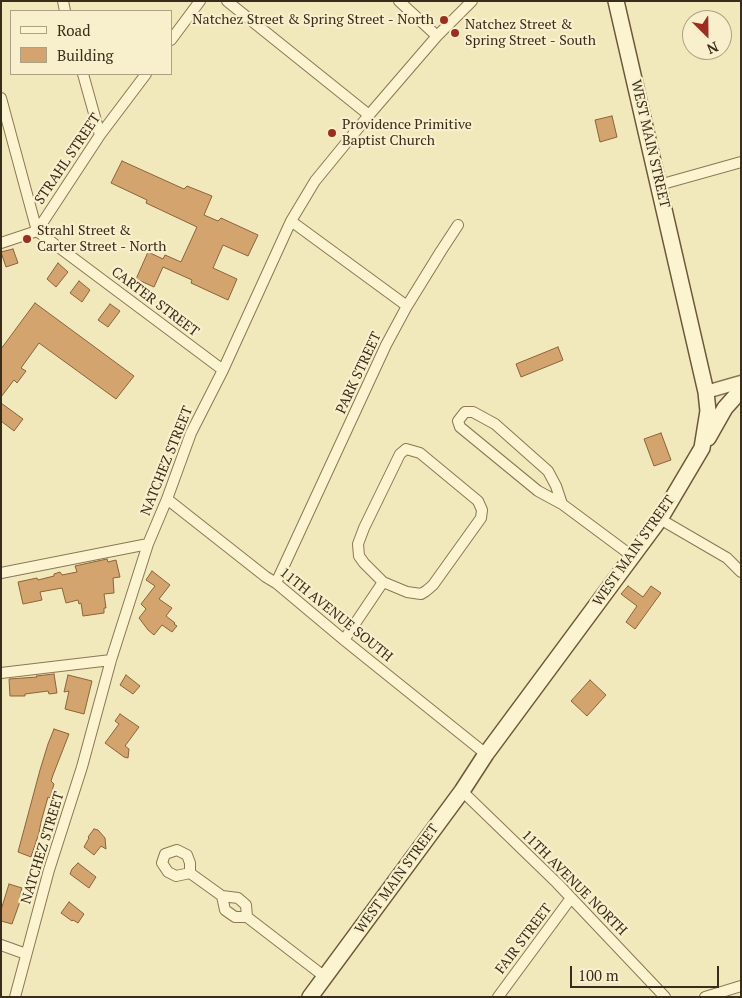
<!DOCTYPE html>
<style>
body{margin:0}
#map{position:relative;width:742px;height:998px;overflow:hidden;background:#f1e8bc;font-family:"PT Serif",serif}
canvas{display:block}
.frame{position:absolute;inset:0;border:2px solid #382c1a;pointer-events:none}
.legend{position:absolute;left:10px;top:10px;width:162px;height:65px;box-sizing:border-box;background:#f8f0cc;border:1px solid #aba285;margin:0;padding:6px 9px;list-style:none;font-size:15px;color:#382c1a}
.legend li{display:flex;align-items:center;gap:10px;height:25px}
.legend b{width:25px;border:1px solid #aba285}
.north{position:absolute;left:682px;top:10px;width:50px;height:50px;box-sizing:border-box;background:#f8f0cc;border:1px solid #aba285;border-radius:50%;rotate:157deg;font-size:14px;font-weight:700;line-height:20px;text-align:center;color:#382c1a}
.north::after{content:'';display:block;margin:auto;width:18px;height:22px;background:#9e2d1f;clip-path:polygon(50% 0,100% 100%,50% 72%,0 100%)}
.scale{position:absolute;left:570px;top:966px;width:149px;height:22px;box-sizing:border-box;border:2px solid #382c1a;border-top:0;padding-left:6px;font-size:15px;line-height:18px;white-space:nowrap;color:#382c1a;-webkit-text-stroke:4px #f8f0cc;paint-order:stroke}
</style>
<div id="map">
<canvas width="742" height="998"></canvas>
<div class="frame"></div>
<ul class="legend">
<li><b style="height:6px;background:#fcf4d0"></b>Road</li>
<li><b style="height:14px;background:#d3a46e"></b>Building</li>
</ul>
<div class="north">N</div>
<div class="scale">100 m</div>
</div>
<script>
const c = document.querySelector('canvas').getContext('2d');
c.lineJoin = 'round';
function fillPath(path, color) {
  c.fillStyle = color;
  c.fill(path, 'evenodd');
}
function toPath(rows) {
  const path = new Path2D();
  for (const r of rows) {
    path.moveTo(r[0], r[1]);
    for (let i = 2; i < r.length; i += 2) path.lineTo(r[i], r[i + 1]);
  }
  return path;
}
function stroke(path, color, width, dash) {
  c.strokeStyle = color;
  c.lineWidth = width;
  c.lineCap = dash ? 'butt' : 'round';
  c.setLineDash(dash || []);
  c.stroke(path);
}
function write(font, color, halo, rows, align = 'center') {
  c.font = font + ' "PT Serif",serif';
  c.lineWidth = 4.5;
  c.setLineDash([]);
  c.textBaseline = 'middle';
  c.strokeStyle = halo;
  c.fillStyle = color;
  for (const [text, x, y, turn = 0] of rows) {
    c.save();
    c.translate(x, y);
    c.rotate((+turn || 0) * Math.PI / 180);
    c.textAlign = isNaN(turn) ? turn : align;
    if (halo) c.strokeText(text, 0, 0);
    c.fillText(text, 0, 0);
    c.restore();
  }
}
const building = toPath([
 [612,116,617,137,600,142,595,120,612,116],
 [122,161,184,189,187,186,212,196,204,215,218,221,221,218,258,235,248,256,223,245,213,268,237,279,228,300,191,283,192,280,163,267,154,287,136,279,148,252,163,259,165,255,181,262,197,227,146,203,147,200,111,183,122,161],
 [13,249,18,263,6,267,1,252,13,249],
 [58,263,68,272,56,287,47,279,58,263],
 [79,281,90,290,82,302,70,293,79,281],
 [35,303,134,376,116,399,39,343,21,368,26,371,17,383,14,380,1,397,1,349,35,303],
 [110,304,120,311,108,327,98,320,110,304],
 [558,347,563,360,521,377,516,364,558,347],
 [1,403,23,419,14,431,1,421,1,403],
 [661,433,671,460,654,466,644,439,661,433],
 [107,559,108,562,116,560,120,577,113,578,114,593,104,594,106,608,104,608,104,613,83,616,81,603,79,604,78,600,66,603,62,588,40,592,42,600,23,604,18,582,37,578,38,580,54,576,54,574,60,572,62,575,77,572,75,566,107,559],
 [152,571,170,585,159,599,172,608,166,616,175,623,174,624,177,626,172,632,162,625,154,635,148,630,139,618,146,609,141,604,155,586,146,580,152,571],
 [628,586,643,597,651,586,661,593,635,629,626,622,637,606,621,594,628,586],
 [54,674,57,693,49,694,48,691,25,694,25,696,10,696,9,679,37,677,36,676,54,674],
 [68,675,92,681,84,714,65,709,69,691,64,692,68,675],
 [126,675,140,686,133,694,120,685,126,675],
 [590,680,606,695,587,716,571,701,590,680],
 [120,714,139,727,125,746,129,749,128,758,124,757,105,743,119,724,115,721,120,714],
 [54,729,69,734,53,775,51,781,54,784,50,798,48,797,41,822,39,833,31,857,18,852,40,770,48,744,54,729],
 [94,829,98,830,105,838,106,849,101,846,94,855,84,847,89,838,88,837,94,829],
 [78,863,96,877,89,888,70,874,72,869,78,863],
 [9,884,22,888,20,895,22,896,12,924,1,921,1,910,9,884],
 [69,902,84,914,78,923,73,920,72,921,61,913,69,902]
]);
const minor = toPath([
 [63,1,65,11],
 [227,1,369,115],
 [399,1,437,36],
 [171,40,200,1],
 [83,74,100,135],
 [1,98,37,231,223,370],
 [659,185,741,162],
 [291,221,407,306],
 [1,243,37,231,100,135,146,74],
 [167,499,266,577,276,583,344,640,486,754],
 [562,504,556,486,548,471,495,424,473,412,465,412,458,421,460,427,538,491,562,504,632,556],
 [660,519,727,558,741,572],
 [1,573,148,544],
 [276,583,386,345,407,306,441,251,458,225],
 [344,640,383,582,364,563,359,556,358,544,364,528,400,454,406,449,420,453,478,501,482,510,481,518,433,585,426,591,421,594,407,592,383,582],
 [1,673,111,660],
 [462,791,557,883,665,997],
 [190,873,176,876,168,872,162,863,165,854,177,850,187,855,190,863,190,873,222,896,238,898,246,905,247,917,325,977],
 [222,896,225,910,235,917,247,917],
 [1,945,26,954],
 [15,997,49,870,82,767,111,660,148,544,167,499,191,433,223,370,291,221,315,181,369,115,437,36,472,1],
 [498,997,571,898],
 [705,997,741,986]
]);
const tertiary = toPath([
 [706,392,741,382]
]);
const secondary = toPath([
 [708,438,725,408,741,390],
 [310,997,462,791,486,754,660,519,702,448,708,411,706,392,616,1]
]);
const markers = [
 [444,20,5,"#9e2d1f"],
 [455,33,5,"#9e2d1f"],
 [332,133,5,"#9e2d1f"],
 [27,239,5,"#9e2d1f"]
];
const poiNames = [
 ["Natchez Street & Spring Street - North",434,20,"right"],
 ["Natchez Street &",465,25],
 ["Spring Street - South",465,41],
 ["Providence Primitive",342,125],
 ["Baptist Church",342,141],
 ["Strahl Street &",37,231],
 ["Carter Street - North",37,247]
];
const streetNames = [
 ["WEST MAIN STREET",650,144,77],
 ["STRAHL STREET",68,159,-56],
 ["CARTER STREET",155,302,37],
 ["PARK STREET",359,373,-65],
 ["NATCHEZ STREET",167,461,-68],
 ["WEST MAIN STREET",634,551,-55],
 ["11TH AVENUE SOUTH",336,615,39],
 ["NATCHEZ STREET",43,848,-73],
 ["WEST MAIN STREET",397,879,-54],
 ["11TH AVENUE NORTH",574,883,45],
 ["FAIR STREET",524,939,-53]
];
fillPath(building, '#d3a46e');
stroke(building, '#8b6338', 1);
stroke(minor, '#8a7754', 12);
stroke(tertiary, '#8a7754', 15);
stroke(secondary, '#6c5838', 18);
stroke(minor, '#fcf4d0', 10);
stroke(tertiary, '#fcf4d0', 12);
stroke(secondary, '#fcf4d0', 15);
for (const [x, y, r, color] of markers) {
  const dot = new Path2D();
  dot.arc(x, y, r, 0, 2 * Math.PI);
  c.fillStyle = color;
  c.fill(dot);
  stroke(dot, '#f8f0cc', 2);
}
write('14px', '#382c1a', '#f8f0cc', poiNames, 'left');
write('14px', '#382c1a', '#f8f0cc', streetNames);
</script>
